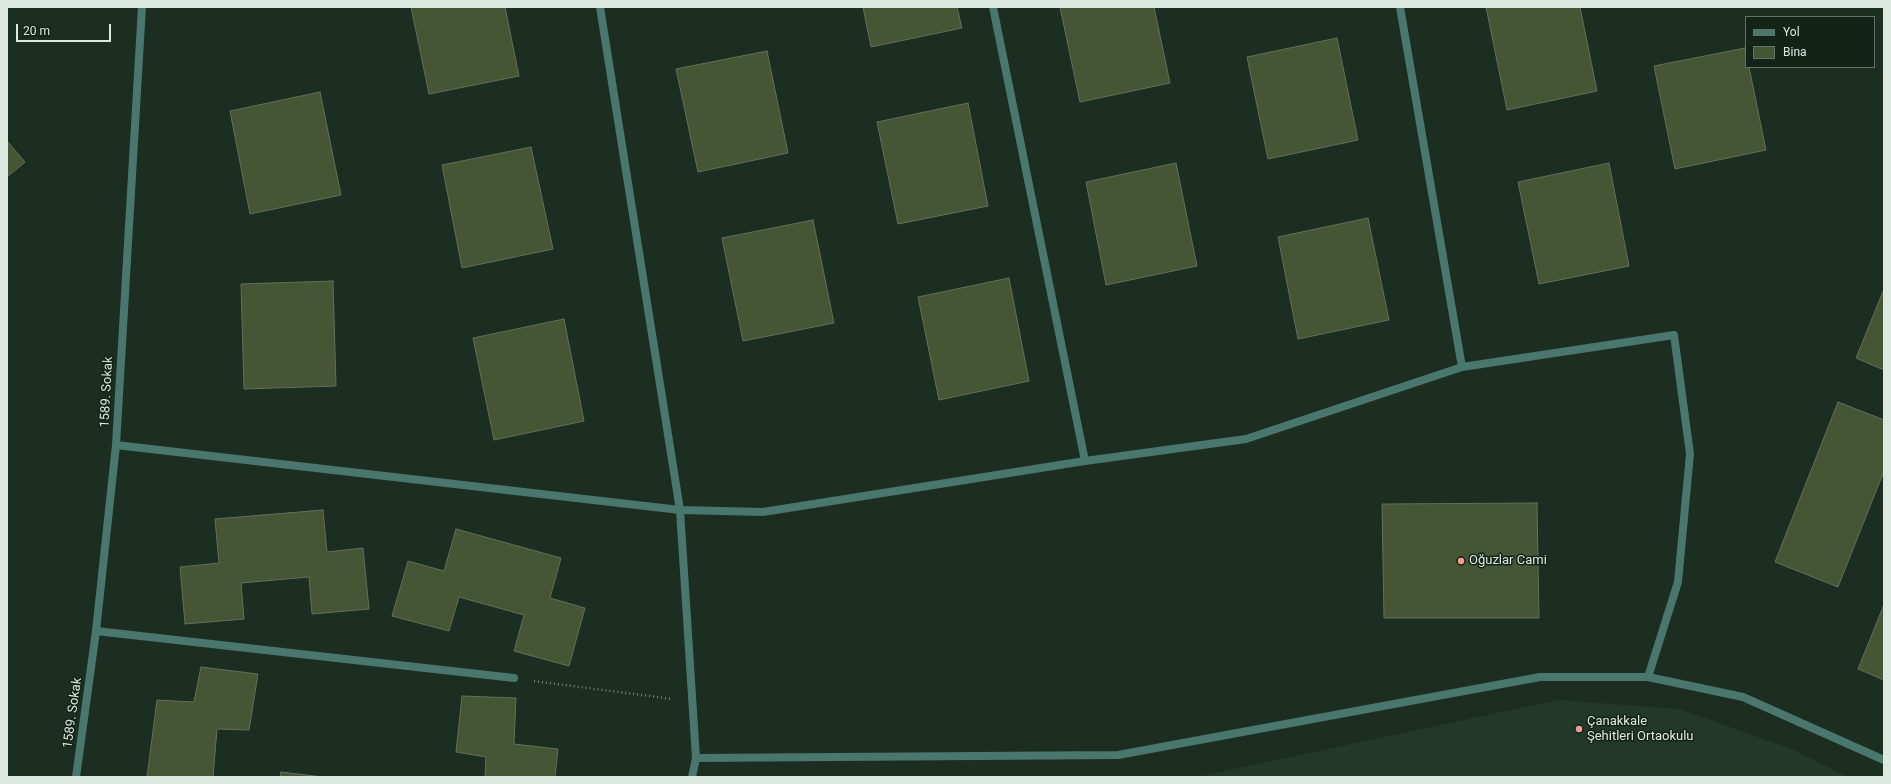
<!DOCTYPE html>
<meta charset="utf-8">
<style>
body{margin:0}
#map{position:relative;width:1891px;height:784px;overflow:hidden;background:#1c2d21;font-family:Roboto,sans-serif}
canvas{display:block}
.frame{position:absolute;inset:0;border:8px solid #dde8e0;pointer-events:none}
.legend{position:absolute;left:1745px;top:16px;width:130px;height:52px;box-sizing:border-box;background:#122318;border:1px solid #637268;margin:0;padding:5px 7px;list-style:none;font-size:12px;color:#dde8e0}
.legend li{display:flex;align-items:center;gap:8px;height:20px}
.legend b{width:20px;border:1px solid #637268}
.scale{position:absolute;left:16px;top:24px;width:95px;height:18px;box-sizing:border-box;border:2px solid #dde8e0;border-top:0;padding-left:5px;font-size:12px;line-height:14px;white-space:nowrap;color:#dde8e0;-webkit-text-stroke:3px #122318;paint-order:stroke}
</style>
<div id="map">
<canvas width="1891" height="784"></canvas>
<div class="frame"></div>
<ul class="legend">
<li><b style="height:5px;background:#49776e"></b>Yol</li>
<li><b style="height:11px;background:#465634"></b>Bina</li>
</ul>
<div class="scale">20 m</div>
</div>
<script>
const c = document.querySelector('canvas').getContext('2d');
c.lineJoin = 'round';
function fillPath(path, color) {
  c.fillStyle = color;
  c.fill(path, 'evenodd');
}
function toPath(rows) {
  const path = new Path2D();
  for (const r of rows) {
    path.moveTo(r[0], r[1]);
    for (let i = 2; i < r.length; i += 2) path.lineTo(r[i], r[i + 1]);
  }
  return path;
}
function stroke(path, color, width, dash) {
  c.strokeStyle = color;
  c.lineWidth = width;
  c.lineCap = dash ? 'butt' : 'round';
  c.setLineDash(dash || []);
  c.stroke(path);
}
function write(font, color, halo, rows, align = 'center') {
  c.font = font + ' Roboto,sans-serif';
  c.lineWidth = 3;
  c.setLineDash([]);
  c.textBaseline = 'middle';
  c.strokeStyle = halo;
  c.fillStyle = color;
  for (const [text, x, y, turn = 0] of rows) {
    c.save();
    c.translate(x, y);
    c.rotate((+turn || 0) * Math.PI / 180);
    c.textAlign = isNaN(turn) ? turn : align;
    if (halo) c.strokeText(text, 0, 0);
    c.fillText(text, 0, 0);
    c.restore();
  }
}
const built = toPath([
 [1558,700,1680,709,1794,750,1848,777,1196,777]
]);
const building = toPath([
 [411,7,505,7,519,76,429,94,411,7],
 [863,7,957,7,962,28,871,47,863,7],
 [1060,7,1154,7,1170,83,1080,102,1060,7],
 [1486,7,1580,7,1597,91,1507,110,1486,7],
 [1337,38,1358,140,1268,159,1247,57,1337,38],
 [1745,48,1746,67,1749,67,1766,150,1675,169,1654,66,1745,48],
 [767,51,788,153,698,172,676,69,767,51],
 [320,92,341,195,250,214,230,111,320,92],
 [968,103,988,206,898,224,877,122,968,103],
 [7,141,25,162,7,177,7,141],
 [531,147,553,249,462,268,442,165,531,147],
 [1176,163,1197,266,1106,285,1086,182,1176,163],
 [1609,163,1629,266,1539,284,1518,182,1609,163],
 [1368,218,1389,320,1298,339,1278,237,1368,218],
 [813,220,834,323,743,341,722,238,813,220],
 [1009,278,1029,381,939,400,918,297,1009,278],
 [333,281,336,386,244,389,241,284,333,281],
 [1884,289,1884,370,1856,358,1884,289],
 [564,319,584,421,494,440,473,338,564,319],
 [1838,402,1884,420,1884,471,1838,587,1775,562,1838,402],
 [1537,503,1539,618,1384,618,1382,504,1537,503],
 [323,510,327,552,363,548,369,609,312,614,309,577,241,583,244,619,185,624,180,567,219,563,215,519,323,510],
 [456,529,561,558,550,598,585,608,569,666,514,651,524,615,459,597,449,631,392,616,408,561,444,571,456,529],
 [1883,607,1884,607,1884,680,1858,669,1883,607],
 [201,667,258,674,249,730,217,729,213,777,147,777,157,700,194,702,201,667],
 [462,696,516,698,514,744,558,749,555,777,485,777,486,757,456,752,462,696],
 [281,772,323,777,280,777,281,772]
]);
const path = toPath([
 [534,681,672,699]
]);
const service = toPath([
 [96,631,514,678]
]);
const minor = toPath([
 [600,7,680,510,696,758,692,777],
 [993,7,1085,461],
 [1400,7,1462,367],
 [116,445,680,510,763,512,1085,461,1246,439,1462,367,1674,335,1690,454,1678,582,1648,677],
 [696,758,1118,755,1540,677,1648,677,1743,697,1884,760],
 [76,777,96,631,116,445,142,7]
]);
const markers = [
 [1461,561,4,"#f59d8f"],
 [1579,729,4,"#f59d8f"]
];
const streetNames = [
 ["1589. Sokak",107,392,-87],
 ["1589. Sokak",73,713,-82]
];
const poiNames = [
 ["Oğuzlar Cami",1469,561],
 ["Çanakkale",1587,722],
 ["Şehitleri Ortaokulu",1587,737]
];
fillPath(built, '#22392a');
fillPath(building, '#465634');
stroke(building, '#656f5c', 1);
stroke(path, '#76847a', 2.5, [1, 3]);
stroke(service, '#49776e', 8);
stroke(minor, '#49776e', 8);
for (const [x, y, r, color] of markers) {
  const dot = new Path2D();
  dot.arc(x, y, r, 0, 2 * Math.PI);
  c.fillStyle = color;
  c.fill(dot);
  stroke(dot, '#122318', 1.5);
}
write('13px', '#dde8e0', '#122318', streetNames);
write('13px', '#dde8e0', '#122318', poiNames, 'left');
</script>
